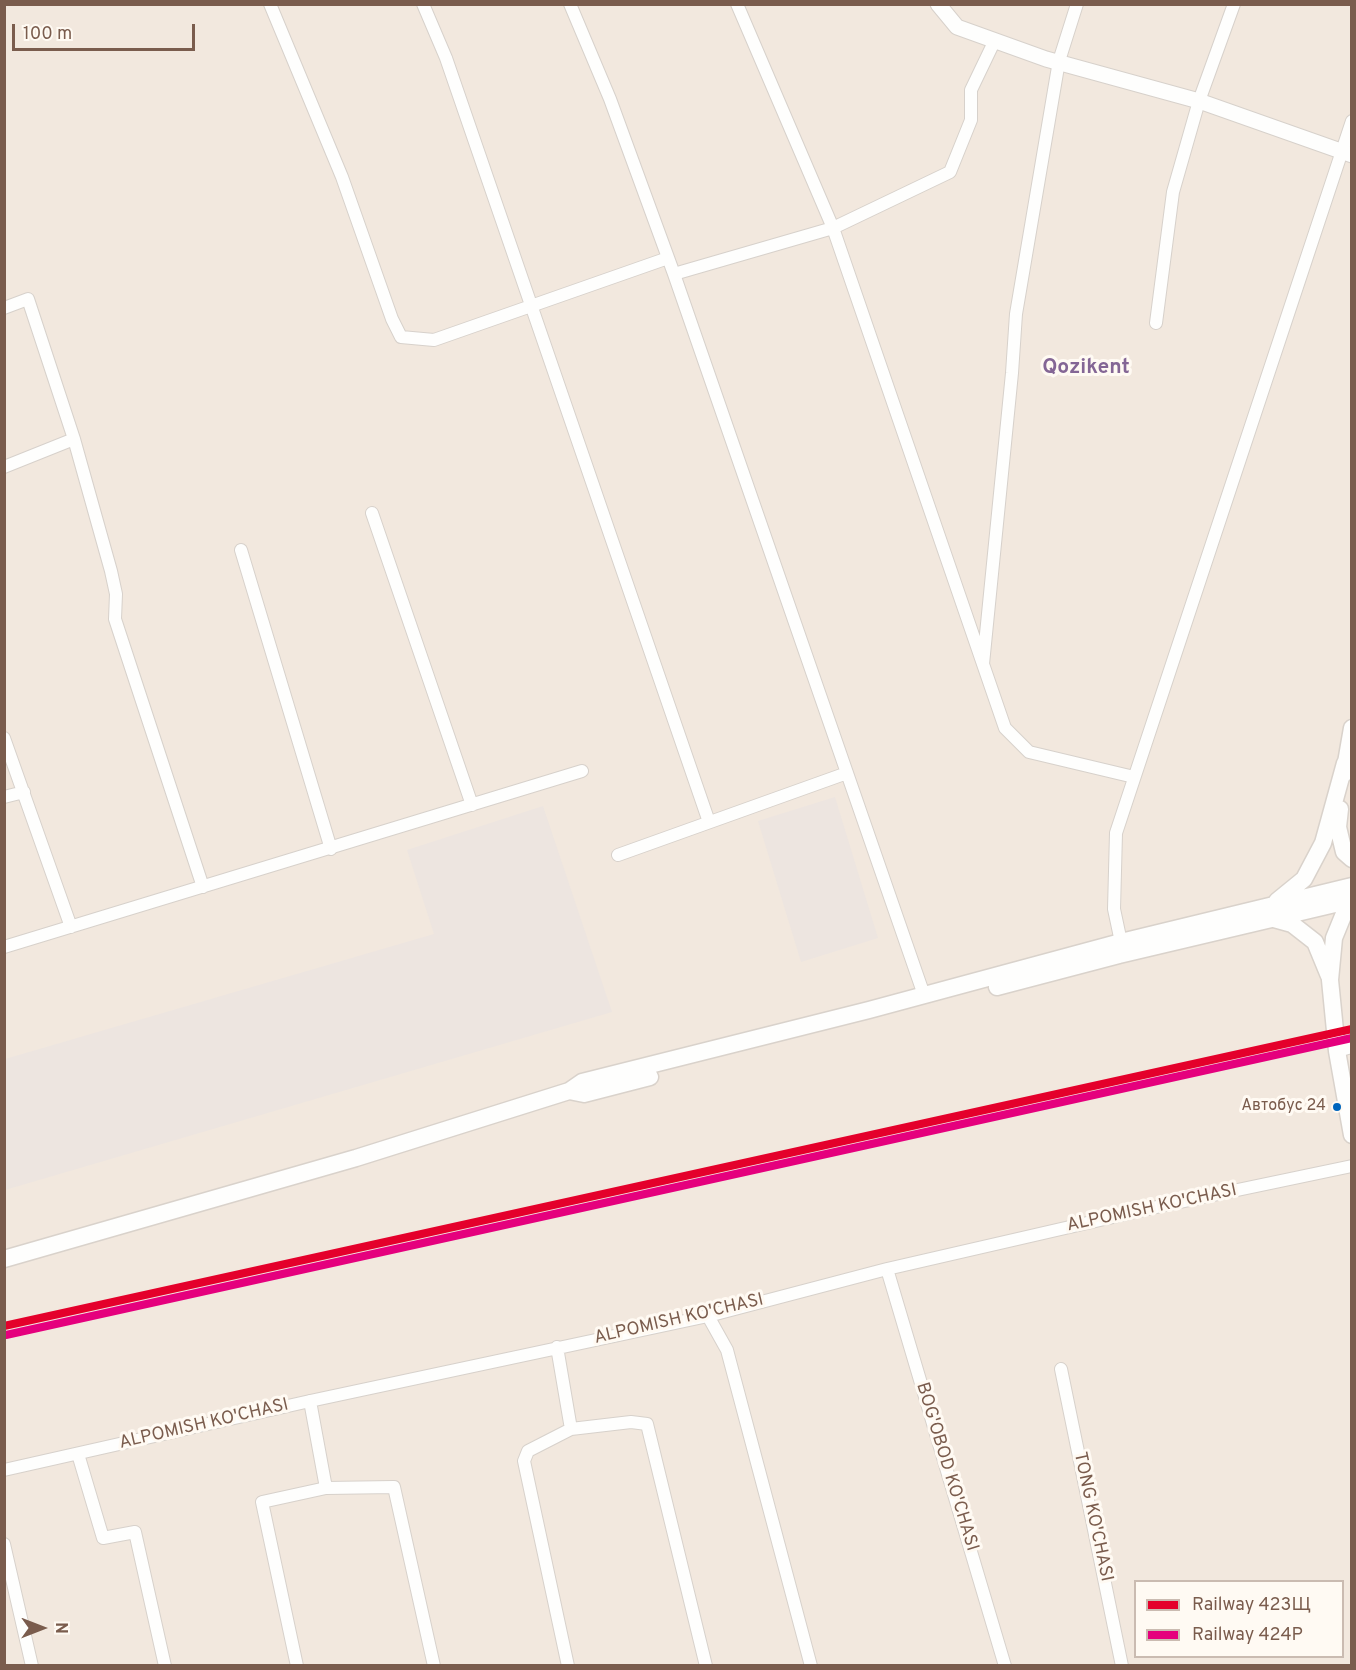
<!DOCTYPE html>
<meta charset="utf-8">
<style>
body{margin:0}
#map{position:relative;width:1356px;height:1670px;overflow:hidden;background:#f9f5f0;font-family:Overpass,sans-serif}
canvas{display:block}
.frame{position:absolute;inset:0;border:6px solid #7a5c4d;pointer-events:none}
.legend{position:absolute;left:1134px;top:1580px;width:210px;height:78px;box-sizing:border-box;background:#fffaf3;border:2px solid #cabbb1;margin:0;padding:8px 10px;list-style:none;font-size:18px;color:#7a5c4d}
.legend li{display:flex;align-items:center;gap:12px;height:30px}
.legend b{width:30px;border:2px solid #cabbb1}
.north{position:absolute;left:12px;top:1598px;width:60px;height:60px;-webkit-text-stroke:4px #fffaf3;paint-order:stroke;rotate:90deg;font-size:16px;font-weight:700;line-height:24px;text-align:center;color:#7a5c4d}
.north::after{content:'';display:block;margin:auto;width:21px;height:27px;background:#7a5c4d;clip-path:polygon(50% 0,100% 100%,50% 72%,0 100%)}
.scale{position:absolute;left:12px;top:24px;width:183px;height:27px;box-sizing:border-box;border:3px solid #7a5c4d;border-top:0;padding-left:8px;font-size:18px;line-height:21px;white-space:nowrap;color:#7a5c4d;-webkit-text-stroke:4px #fffaf3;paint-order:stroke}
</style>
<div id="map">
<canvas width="1356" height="1670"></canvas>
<div class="frame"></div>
<ul class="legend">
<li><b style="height:8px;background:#e4002b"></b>Railway 423Щ</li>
<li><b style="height:8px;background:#e5007d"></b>Railway 424Р</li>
</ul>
<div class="north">N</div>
<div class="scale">100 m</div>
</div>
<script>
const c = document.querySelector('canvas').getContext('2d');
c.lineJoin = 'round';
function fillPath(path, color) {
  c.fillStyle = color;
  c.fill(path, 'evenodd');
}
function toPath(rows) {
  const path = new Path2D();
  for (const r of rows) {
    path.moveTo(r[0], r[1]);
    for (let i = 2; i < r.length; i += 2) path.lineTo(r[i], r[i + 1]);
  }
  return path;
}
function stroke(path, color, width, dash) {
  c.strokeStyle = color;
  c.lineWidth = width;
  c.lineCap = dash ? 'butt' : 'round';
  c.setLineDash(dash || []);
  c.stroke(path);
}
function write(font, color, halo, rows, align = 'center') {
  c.font = font + ' Overpass,sans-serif';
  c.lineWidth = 6;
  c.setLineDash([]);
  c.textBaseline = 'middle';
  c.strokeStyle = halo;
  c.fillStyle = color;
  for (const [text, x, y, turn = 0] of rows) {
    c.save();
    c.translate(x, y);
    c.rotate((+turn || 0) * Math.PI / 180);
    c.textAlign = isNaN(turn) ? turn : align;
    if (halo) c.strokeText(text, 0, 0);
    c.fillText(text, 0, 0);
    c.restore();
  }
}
const residential = toPath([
 [5,5,1351,5,1351,1665,5,1666],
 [1136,1582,1342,1582,1342,1656,1136,1656]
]);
const industrial = toPath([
 [835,797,878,938,801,962,758,821],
 [543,806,612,1012,5,1190,5,1059,434,934,407,850]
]);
const minor = toPath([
 [270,4,342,177,392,319,401,337,434,340,668,258],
 [423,4,446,58,709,822],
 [570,4,610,99,674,274,924,995],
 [737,4,833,228,1005,728,1029,752,1134,777],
 [674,274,833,228,950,172,971,120,971,90,995,40],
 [4,308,28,299,74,439,111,571,116,594,115,619,203,887],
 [1156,323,1173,192,1199,101,1234,4],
 [4,467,74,439],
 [372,513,472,805],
 [241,550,331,849],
 [983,664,1012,373,1016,314,1059,61,1077,4],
 [4,738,71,927],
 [4,797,24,792],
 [618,855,847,773],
 [1121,942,1114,909,1116,833,1352,121],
 [4,947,582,771],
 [1337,1051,1352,1047],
 [887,1269,1005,1666],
 [708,1316,727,1350,811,1666],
 [557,1347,571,1429],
 [1061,1369,1122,1666],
 [310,1401,326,1488,394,1487,434,1666],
 [78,1454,103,1538,135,1532,165,1666],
 [4,1470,310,1401,708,1316,887,1269,1161,1206,1352,1166],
 [4,1544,32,1666],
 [297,1666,262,1502,326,1488],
 [568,1666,524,1461,528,1451,571,1429,631,1422,647,1424,706,1666]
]);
const tertiary = toPath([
 [938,4,957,27,1046,59,1199,101,1352,155]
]);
const secondary = toPath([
 [1344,774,1352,728],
 [1340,809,1338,827,1344,852,1352,859],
 [1277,901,1304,879,1323,843,1345,763],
 [1352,906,1345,911,1334,938,1330,980,1337,1051,1352,1135],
 [1274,919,1292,924,1315,942,1329,976],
 [997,987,1119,955,1352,900],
 [569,1091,584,1094,650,1077],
 [4,1259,356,1158,569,1091,582,1082,869,1010,1121,942,1352,886]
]);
const rail1 = toPath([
 [4,1326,1352,1029]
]);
const rail2 = toPath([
 [6,1335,1352,1038]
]);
const markers = [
 [1337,1107,5,"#0065bd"]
];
const busNames = [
 ["Автобус 24",1326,1107]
];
const streetNames = [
 ["ALPOMISH KO'CHASI",1152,1209,-12],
 ["ALPOMISH KO'CHASI",679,1320,-13],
 ["ALPOMISH KO'CHASI",204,1425,-13],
 ["BOG'OBOD KO'CHASI",946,1467,73],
 ["TONG KO'CHASI",1092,1517,78]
];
const quarterNames = [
 ["Qozikent",1086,369]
];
fillPath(residential, '#f2e8de');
fillPath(industrial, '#ede5e0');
stroke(minor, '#d7d1cb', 14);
stroke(tertiary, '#d7d1cb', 17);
stroke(secondary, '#d9d2cb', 19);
stroke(minor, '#fefefd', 12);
stroke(tertiary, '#fefefd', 15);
stroke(secondary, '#fefefd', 16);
stroke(rail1, '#e4002b', 8);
stroke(rail2, '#e5007d', 8);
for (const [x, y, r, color] of markers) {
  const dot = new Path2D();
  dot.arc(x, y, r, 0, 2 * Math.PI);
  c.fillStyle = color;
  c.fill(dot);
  stroke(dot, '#fffaf3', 2);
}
write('16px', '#7a5c4d', '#fffaf3', busNames, 'right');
write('18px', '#7a5c4d', '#fffaf3', streetNames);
write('bold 21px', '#846695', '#fffaf3', quarterNames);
</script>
